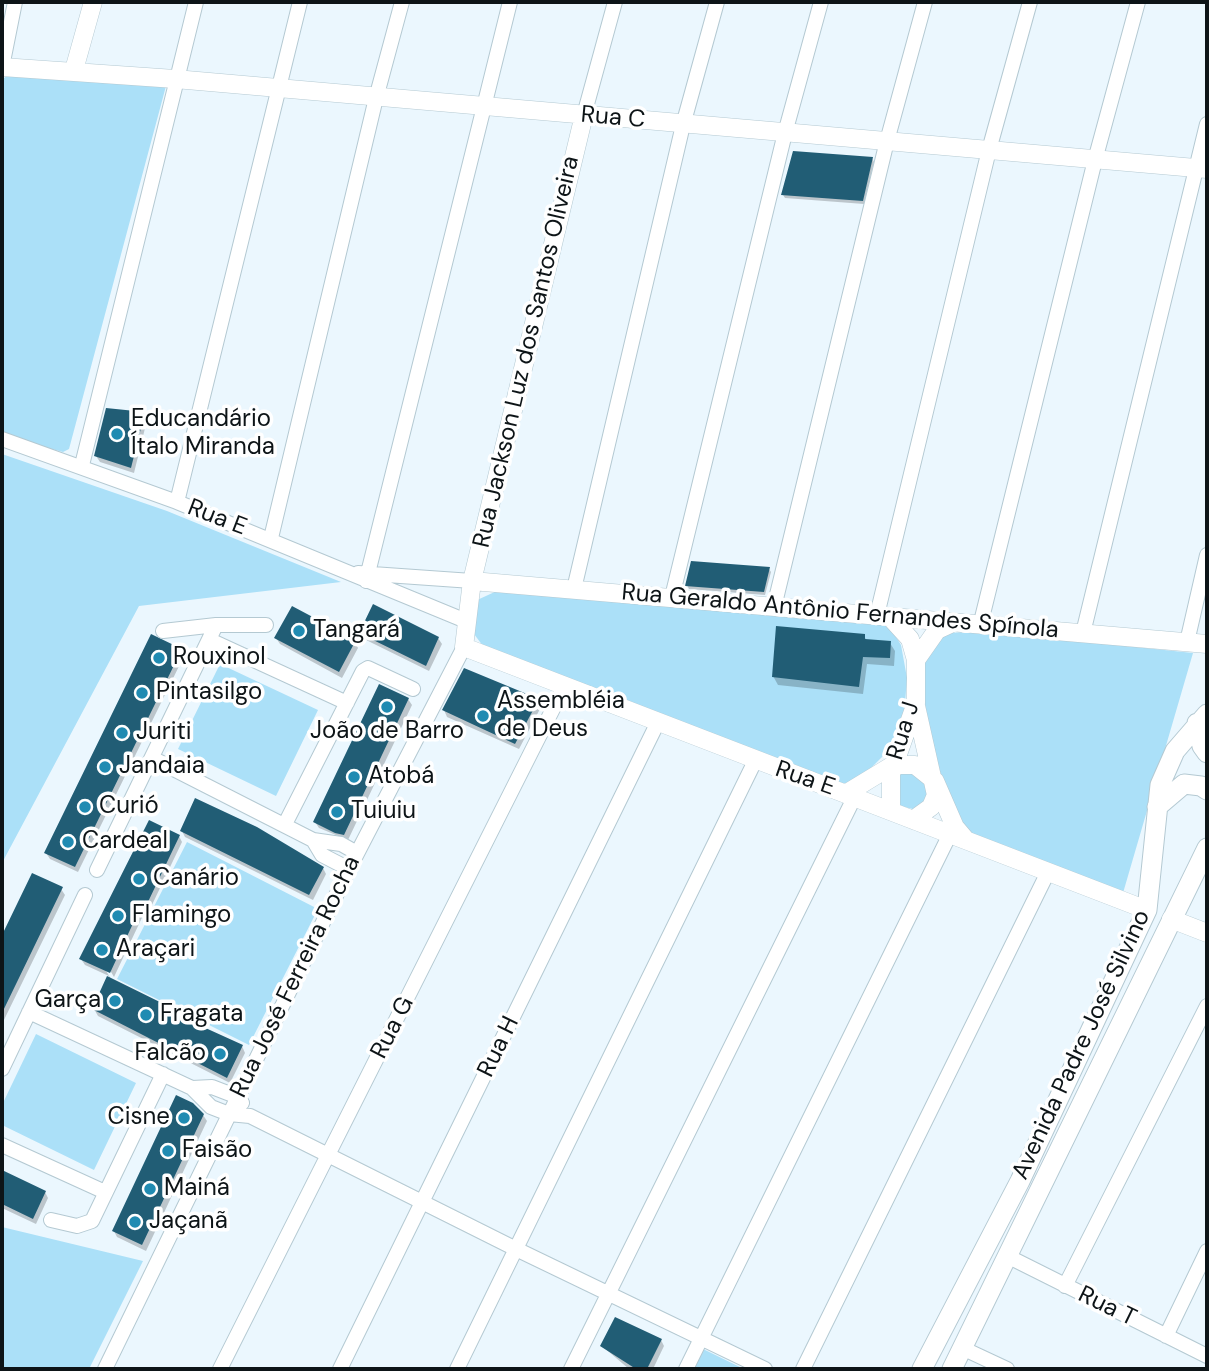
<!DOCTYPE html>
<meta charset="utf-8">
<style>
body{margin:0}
#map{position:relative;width:1209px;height:1371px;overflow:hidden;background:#ebf7fe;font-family:"DM Sans",sans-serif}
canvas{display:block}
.frame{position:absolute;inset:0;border:4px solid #0d1417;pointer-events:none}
</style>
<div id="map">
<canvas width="1209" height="1371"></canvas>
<div class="frame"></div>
</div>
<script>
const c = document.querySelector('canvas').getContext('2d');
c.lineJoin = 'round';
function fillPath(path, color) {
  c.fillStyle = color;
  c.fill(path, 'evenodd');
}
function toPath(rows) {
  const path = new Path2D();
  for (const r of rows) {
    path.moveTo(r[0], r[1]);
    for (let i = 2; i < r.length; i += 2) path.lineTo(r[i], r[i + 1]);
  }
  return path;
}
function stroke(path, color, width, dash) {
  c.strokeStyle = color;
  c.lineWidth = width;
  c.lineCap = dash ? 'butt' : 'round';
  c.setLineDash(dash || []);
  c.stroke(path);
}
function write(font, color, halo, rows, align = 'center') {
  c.font = font + ' "DM Sans",sans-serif';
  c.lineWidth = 7;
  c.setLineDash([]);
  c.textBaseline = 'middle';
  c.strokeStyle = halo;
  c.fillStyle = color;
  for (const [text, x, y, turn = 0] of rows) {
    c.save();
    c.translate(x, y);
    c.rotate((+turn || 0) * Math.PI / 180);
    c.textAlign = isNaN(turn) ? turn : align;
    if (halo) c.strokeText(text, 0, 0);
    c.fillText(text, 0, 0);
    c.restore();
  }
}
const green = toPath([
 [9,74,166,86,69,449,63,452,2,436,2,86,3,79],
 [2,454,167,511,341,582,139,606,2,863],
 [499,590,876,620,891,629,901,645,907,678,904,716,893,746,868,771,848,783,834,783,483,646,471,630,475,601],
 [982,631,1193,653,1123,893,973,836,962,826,933,755,926,723,922,684,924,653,931,643,950,633],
 [220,664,318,710,276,796,178,749],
 [904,770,924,775,929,795,920,807,913,809,899,806,893,780],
 [187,842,318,909,249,1045,117,979],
 [36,1034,136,1083,94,1170,2,1125,2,1105],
 [2,1227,143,1261,89,1369,2,1369],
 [703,1349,744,1369,693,1369]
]);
const shadow = toPath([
 [872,158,874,162,864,204,785,198,783,195],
 [144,414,147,420,134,473,100,462,96,456],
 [769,569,771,572,765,595,689,589,687,585],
 [361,633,438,638,442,644,429,671,364,639],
 [864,636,867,641,890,643,895,651,894,666,867,664,863,694,778,685,773,676],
 [276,638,355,642,358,648,342,678,280,644],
 [180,650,184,656,78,872,50,859,46,853],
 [408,699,412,705,348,840,319,828,315,822],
 [538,700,541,707,519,749,447,717,444,710],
 [182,831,323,868,326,874,313,900,185,837],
 [179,836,182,842,150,909,147,907,114,977,107,965,104,967,112,981,168,1008,172,1014,242,1046,245,1053,230,1083,98,1016,94,1009,109,976,85,965,81,959],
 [33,875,61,889,65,895,2,1024,2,938],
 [203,1115,207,1121,146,1251,117,1237,114,1231],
 [2,1172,45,1192,48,1198,36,1224,2,1208],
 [661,1340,664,1346,653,1369,629,1369,602,1346]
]);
const building = toPath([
 [793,151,873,157,863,201,781,195],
 [106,408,145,412,131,468,94,456],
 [691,561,730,564,770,567,764,592,685,586],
 [373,604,439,637,426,666,359,633],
 [292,606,356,640,339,672,274,638],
 [776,626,865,634,865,639,891,641,890,658,863,657,859,687,772,677],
 [151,634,182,649,75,867,44,853],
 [464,668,539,699,515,744,442,710],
 [379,684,409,698,344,835,335,833,313,822],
 [195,798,257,827,324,867,309,895,180,831],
 [149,820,180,835,147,904,143,902,110,973,79,959],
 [32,873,63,887,2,1013,2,935],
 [107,976,170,1007,168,1011,243,1045,227,1078,92,1009],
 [176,1095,193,1103,204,1114,142,1245,112,1231],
 [2,1170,46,1191,33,1219,2,1204],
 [615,1317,662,1339,647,1369,636,1369,600,1346]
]);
const minor = toPath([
 [2,67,15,2],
 [584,115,615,2],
 [2,439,177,502,466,621],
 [82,465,196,2],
 [177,502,300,2],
 [271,538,376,98,402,2],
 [358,573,472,581],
 [366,581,510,2],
 [574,589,683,125,717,2],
 [672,597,785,133,821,2],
 [774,607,887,141,925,2],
 [877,615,989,150,1030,2],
 [980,626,1095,160,1138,2],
 [163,631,216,625,266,625],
 [1083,633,1207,124],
 [210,640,347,703],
 [1187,642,1207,555],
 [152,758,313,840,341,844,357,853],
 [285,824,363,671,368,668,413,689],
 [313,840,322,855,349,869],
 [97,870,216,625],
 [29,1012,192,1088,211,1107,229,1114,250,1116,516,1249,765,1369],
 [2,1069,85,895],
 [192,1088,212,1087,238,1097,242,1103],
 [2,1145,105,1192],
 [51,1220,77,1226,92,1221,163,1074],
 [1007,1256,1207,1356],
 [1065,1286,1207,1006],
 [1166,1336,1207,1251],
 [962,1348,1007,1369],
 [105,1369,349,869,464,647],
 [220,1369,565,685],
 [340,1369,657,724],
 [457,1369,755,761],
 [571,1369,855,796],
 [686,1369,950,834],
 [803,1369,1048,872]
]);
const tertiary = toPath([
 [2,67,175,79,1207,169],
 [74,70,93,2],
 [584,115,472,581,464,647,1147,910],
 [472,581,1207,644],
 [890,617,910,639,916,660,916,703,891,774,891,811],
 [916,660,937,630,950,624],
 [847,793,893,765,915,765,935,781,955,827,966,840],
 [913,820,931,807,936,795,916,706],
 [1171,919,1207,933]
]);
const secondary = toPath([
 [1197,723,1202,746,1207,753],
 [1157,807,1184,784,1201,786,1207,790],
 [922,1369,1020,1181,1147,910,1160,785,1175,751,1207,714],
 [952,1369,1207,848]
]);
const markers = [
 [117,434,7,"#208bb2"],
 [299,631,7,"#208bb2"],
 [159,658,7,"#208bb2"],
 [142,693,7,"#208bb2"],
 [387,707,7,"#208bb2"],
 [483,716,7,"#208bb2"],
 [122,733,7,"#208bb2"],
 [105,767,7,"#208bb2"],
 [354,777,7,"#208bb2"],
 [85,807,7,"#208bb2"],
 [337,812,7,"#208bb2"],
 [68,842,7,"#208bb2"],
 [139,879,7,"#208bb2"],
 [118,916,7,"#208bb2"],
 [102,950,7,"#208bb2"],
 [115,1001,7,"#208bb2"],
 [146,1015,7,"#208bb2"],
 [220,1054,7,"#208bb2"],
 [184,1118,7,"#208bb2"],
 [168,1151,7,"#208bb2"],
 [150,1189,7,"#208bb2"],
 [135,1222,7,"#208bb2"]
];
const streetNames = [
 ["Rua C",613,118,5],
 ["Rua Jackson Luz dos Santos Oliveira",527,352,-77],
 ["Rua E",217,518,21],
 ["Rua Geraldo Antônio Fernandes Spínola",840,612,5],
 ["Rua J",904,731,-73],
 ["Rua E",805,779,19],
 ["Rua José Ferreira Rocha",296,977,-64],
 ["Rua G",393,1028,-63],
 ["Avenida Padre José Silvino",1082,1045,-65],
 ["Rua H",499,1047,-64],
 ["Rua T",1107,1307,26]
];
const poiNames = [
 ["Educandário",131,420],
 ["Ítalo Miranda",131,448],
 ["Tangará",313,631],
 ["Rouxinol",173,658],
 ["Pintasilgo",156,693],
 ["Assembléia",497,702],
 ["de Deus",497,730],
 ["João de Barro",387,732,"center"],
 ["Juriti",136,733],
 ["Jandaia",119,767],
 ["Atobá",368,777],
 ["Curió",99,807],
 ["Tuiuiu",351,812],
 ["Cardeal",82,842],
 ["Canário",153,879],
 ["Flamingo",132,916],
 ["Araçari",116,950],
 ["Garça",101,1001,"right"],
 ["Fragata",160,1015],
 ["Falcão",206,1054,"right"],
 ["Cisne",170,1118,"right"],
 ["Faisão",182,1151],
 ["Mainá",164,1189],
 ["Jaçanã",149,1222]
];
fillPath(green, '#abe0f8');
fillPath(shadow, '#0003');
fillPath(building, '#215d75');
stroke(minor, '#b4c9d2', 16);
stroke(tertiary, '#b4c9d2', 19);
stroke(secondary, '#b4c9d2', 21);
stroke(minor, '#fff', 14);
stroke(tertiary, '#fff', 18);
stroke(secondary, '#fff', 19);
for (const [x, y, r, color] of markers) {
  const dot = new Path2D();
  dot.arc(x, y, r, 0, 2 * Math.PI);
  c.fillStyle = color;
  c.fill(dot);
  stroke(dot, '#fff', 2.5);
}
write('24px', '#0d1417', '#fff', streetNames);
write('24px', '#0d1417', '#fff', poiNames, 'left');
</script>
